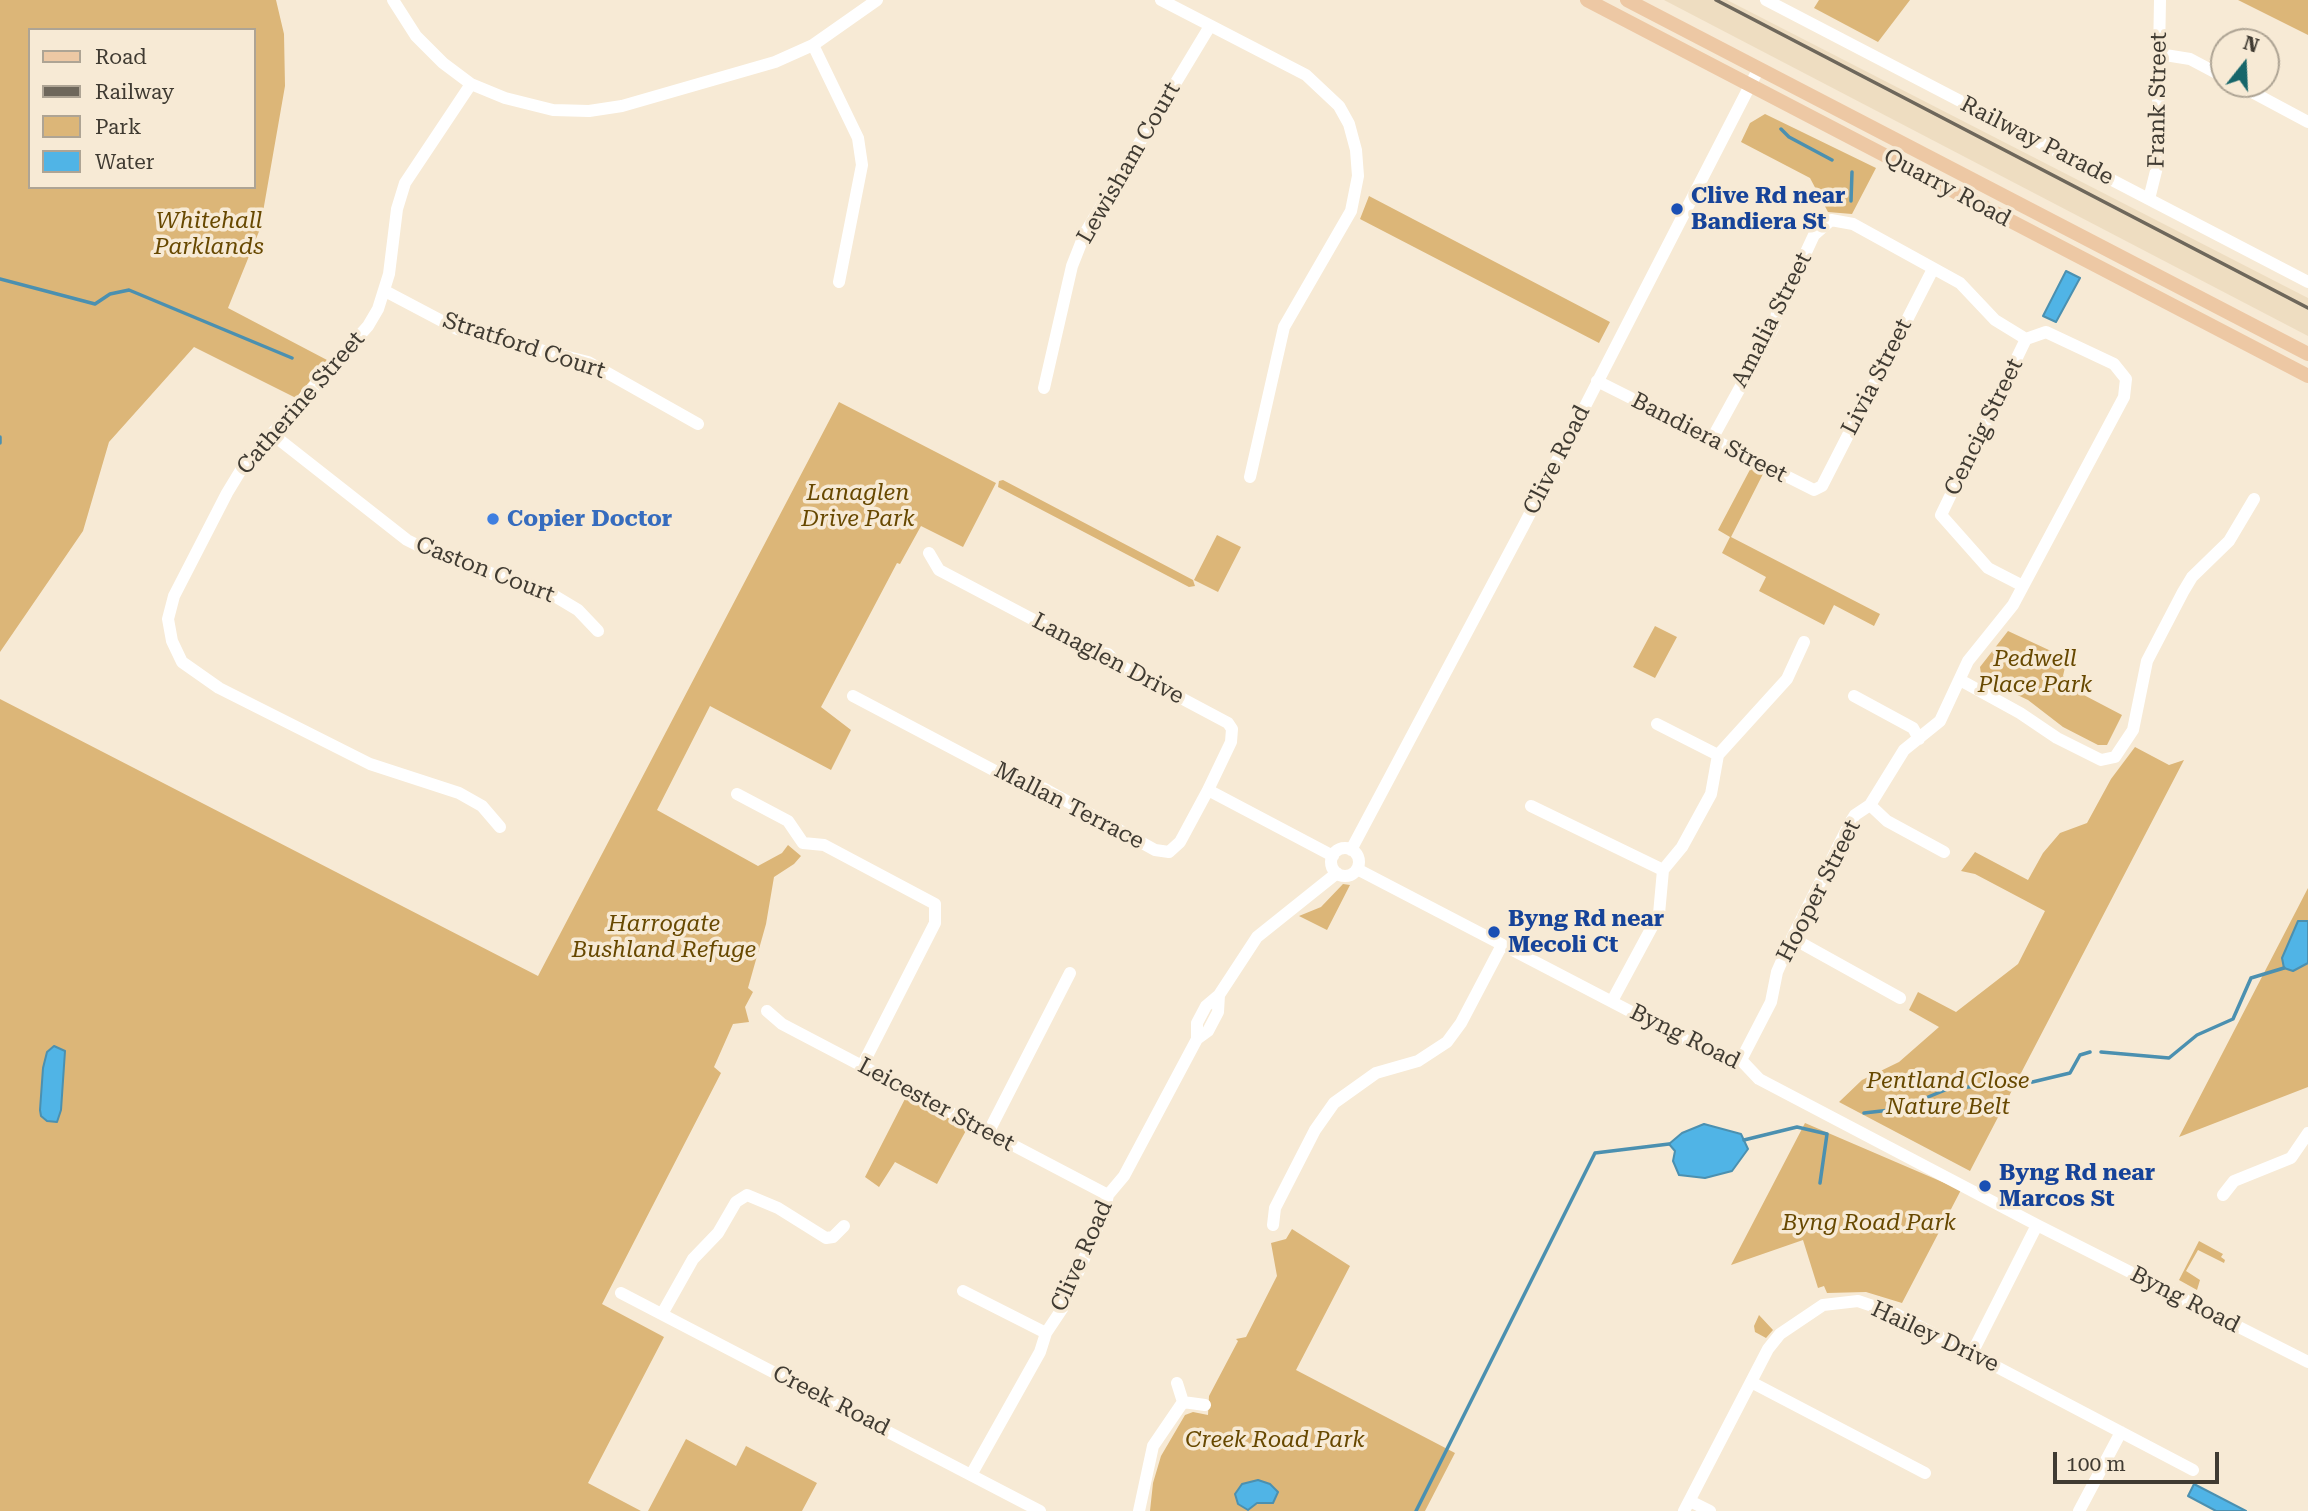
<!DOCTYPE html>
<style>
body{margin:0}
#map{position:relative;width:2308px;height:1511px;overflow:hidden;background:#f7ead5;font-family:"Roboto Serif",serif}
canvas{display:block}
.legend{position:absolute;left:28px;top:28px;width:228px;height:161px;box-sizing:border-box;background:#f7ead5;border:2px solid #aea494;margin:0;padding:9px 12px;list-style:none;font-size:21px;color:#403b32}
.legend li{display:flex;align-items:center;gap:14px;height:35px}
.legend b{width:35px;border:2px solid #aea494}
.north{position:absolute;left:2210px;top:28px;width:70px;height:70px;box-sizing:border-box;background:#f7ead5;border:2px solid #aea494;border-radius:50%;rotate:18deg;font-size:19px;font-weight:700;line-height:28px;text-align:center;color:#403b32}
.north::after{content:'';display:block;margin:auto;width:24px;height:32px;background:#17666a;clip-path:polygon(50% 0,100% 100%,50% 72%,0 100%)}
.scale{position:absolute;left:2053px;top:1452px;width:166px;height:32px;box-sizing:border-box;border:4px solid #403b32;border-top:0;padding-left:9px;font-size:21px;line-height:24px;white-space:nowrap;color:#403b32;-webkit-text-stroke:5px #f7ead5;paint-order:stroke}
</style>
<div id="map">
<canvas width="2308" height="1511"></canvas>
<ul class="legend">
<li><b style="height:9px;background:#edc8a4"></b>Road</li>
<li><b style="height:9px;background:#6e675b"></b>Railway</li>
<li><b style="height:19px;background:#dcb678"></b>Park</li>
<li><b style="height:19px;background:#50b4e6"></b>Water</li>
</ul>
<div class="north">N</div>
<div class="scale">100 m</div>
</div>
<script>
const c = document.querySelector('canvas').getContext('2d');
c.lineJoin = 'round';
function fillPath(path, color) {
  c.fillStyle = color;
  c.fill(path, 'evenodd');
}
function toPath(rows) {
  const path = new Path2D();
  for (const r of rows) {
    if (r.length === 3) {
      path.moveTo(r[0] + r[2], r[1]);
      path.arc(r[0], r[1], r[2], 0, 2 * Math.PI);
      continue;
    }
    path.moveTo(r[0], r[1]);
    for (let i = 2; i < r.length; i += 2) path.lineTo(r[i], r[i + 1]);
  }
  return path;
}
function stroke(path, color, width, dash) {
  c.strokeStyle = color;
  c.lineWidth = width;
  c.lineCap = dash ? 'butt' : 'round';
  c.setLineDash(dash || []);
  c.stroke(path);
}
function write(font, color, halo, rows, align = 'center') {
  c.font = font + ' "Roboto Serif",serif';
  c.lineWidth = 7;
  c.setLineDash([]);
  c.textBaseline = 'middle';
  c.strokeStyle = halo;
  c.fillStyle = color;
  for (const [text, x, y, turn = 0] of rows) {
    c.save();
    c.translate(x, y);
    c.rotate((+turn || 0) * Math.PI / 180);
    c.textAlign = isNaN(turn) ? turn : align;
    if (halo) c.strokeText(text, 0, 0);
    c.fillText(text, 0, 0);
    c.restore();
  }
}
const built = toPath([
 [1664,0,1727,0,2308,298,2308,336]
]);
const green = toPath([
 [0,0,276,0,284,34,285,86,260,229,228,308,327,360,296,398,194,347,109,442,83,531,0,652],
 [30,30,254,30,254,187,30,187],
 [1819,0,1910,0,1878,42,1814,8],
 [2238,0,2308,0,2308,35],
 [1765,114,1876,168,1852,214,1828,212,1810,178,1741,142,1750,123],
 [1369,196,1610,322,1599,343,1360,219],
 [839,402,996,483,963,547,921,526,900,564,897,563,821,707,851,730,831,770,710,706,657,810,758,866,782,853,788,845,801,856,794,864,774,877,766,924,748,988,753,992,745,1007,749,1022,733,1024,714,1067,721,1073,602,1304,664,1337,588,1483,641,1511,0,1511,0,699,538,976],
 [1754,462,1766,468,1731,537,1880,614,1874,626,1834,605,1824,625,1759,591,1766,577,1722,553,1730,537,1718,530],
 [1003,480,1193,580,1195,586,1189,587,998,487,999,481],
 [1217,535,1241,547,1218,592,1194,580],
 [1655,626,1677,637,1655,678,1633,667],
 [2008,631,2051,651,2065,667,2063,676,2080,693,2122,715,2107,745,2098,745,2063,727,2028,700,2009,691,2011,686,2003,682,2000,686,1981,674,1980,667],
 [2135,747,2169,765,2184,760,1970,1171,1839,1102,1862,1080,1899,1062,1939,1027,1909,1010,1918,992,1956,1012,2018,964,2045,911,1975,874,1961,871,1975,852,2028,880,2043,853,2060,833,2087,823,2111,779],
 [1343,884,1350,885,1327,930,1299,916,1321,907],
 [2308,888,2308,1087,2179,1137],
 [908,1093,969,1125,937,1184,895,1162,879,1187,865,1177],
 [1805,1123,1961,1190,1902,1303,1866,1292,1827,1293,1824,1286,1818,1288,1803,1240,1731,1265],
 [1292,1229,1350,1266,1296,1370,1455,1453,1425,1511,1150,1511,1153,1483,1161,1456,1185,1415,1193,1412,1208,1415,1209,1396,1238,1341,1236,1339,1246,1337,1277,1276,1271,1243,1286,1239],
 [2199,1241,2223,1254,2221,1257,2225,1260,2224,1263,2198,1250,2186,1271,2200,1280,2197,1290,2179,1280],
 [1759,1315,1773,1330,1766,1338,1755,1332,1754,1326],
 [686,1439,736,1466,746,1446,817,1483,802,1511,648,1511]
]);
const water = toPath([
 [2066,271,2080,278,2056,322,2043,316,2066,271],
 [2298,921,2308,921,2308,963,2293,971,2284,968,2282,958,2298,921],
 [54,1046,65,1051,61,1110,57,1122,47,1121,41,1116,40,1110,43,1068,47,1052,54,1046],
 [1704,1124,1741,1134,1748,1149,1732,1171,1705,1178,1679,1175,1673,1161,1675,1151,1669,1144,1682,1133,1704,1124],
 [1258,1480,1270,1484,1278,1492,1273,1503,1257,1503,1248,1510,1238,1504,1235,1494,1242,1484,1258,1480],
 [2194,1484,2246,1511,2216,1511,2188,1496,2194,1484]
]);
const stream = toPath([
 [1781,129,1789,137,1832,160],
 [1851,201,1852,172],
 [0,279,95,304,110,294,129,290,292,358],
 [0,437,0,443],
 [2101,1052,2169,1058,2197,1035,2233,1019,2251,978,2284,968],
 [1864,1113,1899,1109,1950,1088,2024,1084,2070,1073,2080,1055,2090,1052],
 [1744,1140,1797,1127,1827,1134,1820,1183],
 [1416,1511,1595,1153,1669,1144]
]);
const minor = toPath([
 [393,0,416,36,443,63,471,84,505,98,553,110,589,111,622,106,775,62,813,45,877,0],
 [1161,0,1306,75,1339,106,1349,124,1356,150,1358,176,1351,211,1284,327,1250,477],
 [1766,0,2308,282],
 [813,45,858,138,862,165,839,282],
 [2159,54,2190,59,2224,77],
 [471,84,405,183,397,209,389,274,378,309,368,326,244,465,227,493,174,596,168,619,172,641,182,662,219,688,370,764,459,793,482,806,500,827],
 [2237,84,2308,122],
 [2149,199,2157,167,2160,0],
 [385,291,457,329,588,362,698,424],
 [1597,381,1814,490,1822,486,1933,269],
 [1044,388,1072,266,1085,233,1210,26],
 [272,434,407,540,433,553,553,595,578,610,598,631],
 [1713,437,1775,324,1779,302,1787,293,1814,235,1831,220,1853,224,1960,283,1995,320,2026,339],
 [929,553,939,570,1068,638,1080,648,1108,654,1119,665,1228,723,1232,729,1231,742,1208,790],
 [2023,586,1988,568,1941,515,2026,339],
 [1960,680,2020,713,2057,738,2101,760,2115,757,2133,730,2147,661,2183,592,2192,577,2229,541,2254,499],
 [853,696,1016,782,1043,788,1155,850,1169,852,1180,842,1208,790,1333,856],
 [1854,696,1913,728,1919,739],
 [1657,724,1718,755],
 [737,794,788,821,803,843,824,845,935,904,935,923,862,1066],
 [1870,805,1887,821,1944,852],
 [1531,806,1663,870],
 [1345,862,14],
 [1351,850,1524,525,1759,68],
 [1357,869,1691,1043,1723,1058,1741,1060,1759,1079,2037,1225,2308,1362],
 [1792,938,1900,998],
 [1612,1001,1659,914,1663,870,1682,847,1711,794,1718,755,1787,679,1804,642],
 [767,1011,782,1024,1108,1195],
 [1197,1039,1197,1023,1206,1006,1219,995,1257,937,1337,873],
 [1741,1060,1771,1002,1777,972,1792,938,1850,823,1855,815,1870,805,1904,750,1940,721,1968,661,2013,605,2124,397,2126,379,2114,364,2046,332,2026,339],
 [988,1133,1070,973],
 [2223,1195,2234,1181,2291,1158,2308,1133],
 [1273,1225,1275,1208,1315,1130,1334,1103,1376,1073,1418,1061,1447,1042,1461,1023,1502,945],
 [963,1291,1046,1333],
 [621,1293,1040,1511],
 [662,1314,693,1259,718,1233,736,1202,747,1195,778,1208,826,1238,833,1237,844,1226],
 [1972,1353,2037,1225],
 [1751,1382,1925,1473],
 [1177,1383,1183,1402,1205,1405],
 [971,1475,1040,1352,1046,1333,1062,1309,1104,1213,1108,1195,1124,1176,1197,1039,1208,1031,1218,1012,1219,995],
 [1690,1501,1710,1511],
 [1139,1511,1153,1446,1183,1402],
 [1684,1511,1768,1349,1780,1334,1823,1305,1858,1301,1896,1314,2193,1470],
 [2079,1511,2121,1432]
]);
const major = toPath([
 [1587,0,2308,376],
 [1627,0,2308,354]
]);
const rail = toPath([
 [1716,0,2308,308]
]);
const markers = [
 [1677,209,7,"#1a4fb4"],
 [493,519,7,"#3f7fe0"],
 [1494,932,7,"#1a4fb4"],
 [1985,1186,7,"#1a4fb4"]
];
const streetNames = [
 ["Frank Street",2158,100,-89],
 ["Railway Parade",2037,141,27],
 ["Lewisham Court",1129,163,-60],
 ["Quarry Road",1947,188,28],
 ["Amalia Street",1772,320,-63],
 ["Stratford Court",524,346,18],
 ["Livia Street",1877,377,-63],
 ["Catherine Street",301,403,-49],
 ["Cencig Street",1984,427,-64],
 ["Bandiera Street",1709,438,27],
 ["Clive Road",1557,460,-63],
 ["Caston Court",485,570,21],
 ["Lanaglen Drive",1108,659,28],
 ["Mallan Terrace",1069,806,27],
 ["Hooper Street",1819,891,-63],
 ["Byng Road",1685,1037,26],
 ["Leicester Street",936,1105,28],
 ["Clive Road",1082,1256,-66],
 ["Byng Road",2185,1300,27],
 ["Hailey Drive",1935,1337,25],
 ["Creek Road",831,1401,27]
];
const transitNames = [
 ["Clive Rd near",1691,196],
 ["Bandiera St",1691,222],
 ["Byng Rd near",1508,919],
 ["Mecoli Ct",1508,945],
 ["Byng Rd near",1999,1173],
 ["Marcos St",1999,1199]
];
const parkNames = [
 ["Whitehall",209,221],
 ["Parklands",209,247],
 ["Lanaglen",858,493],
 ["Drive Park",858,519],
 ["Pedwell",2035,659],
 ["Place Park",2035,685],
 ["Harrogate",664,924],
 ["Bushland Refuge",664,950],
 ["Pentland Close",1948,1081],
 ["Nature Belt",1948,1107],
 ["Byng Road Park",1869,1223],
 ["Creek Road Park",1275,1440]
];
const shopNames = [
 ["Copier Doctor",507,519]
];
fillPath(built, '#eeddc1');
fillPath(green, '#dcb678');
fillPath(water, '#50b4e6');
stroke(water, '#4b90b0', 2);
stroke(stream, '#4b90b0', 3.5);
stroke(minor, '#fff', 12);
stroke(major, '#edc8a4', 14);
stroke(rail, '#6e675b', 3.5);
for (const [x, y, r, color] of markers) {
  const dot = new Path2D();
  dot.arc(x, y, r, 0, 2 * Math.PI);
  c.fillStyle = color;
  c.fill(dot);
  stroke(dot, '#f7ead5', 2.5);
}
write('23px', '#403b32', '#f7ead5', streetNames);
write('bold 23px', '#164399', '#f7ead5', transitNames, 'left');
write('italic 23px', '#674800', '#f7ead5', parkNames);
write('bold 23px', '#366cbe', '#f7ead5', shopNames, 'left');
</script>
